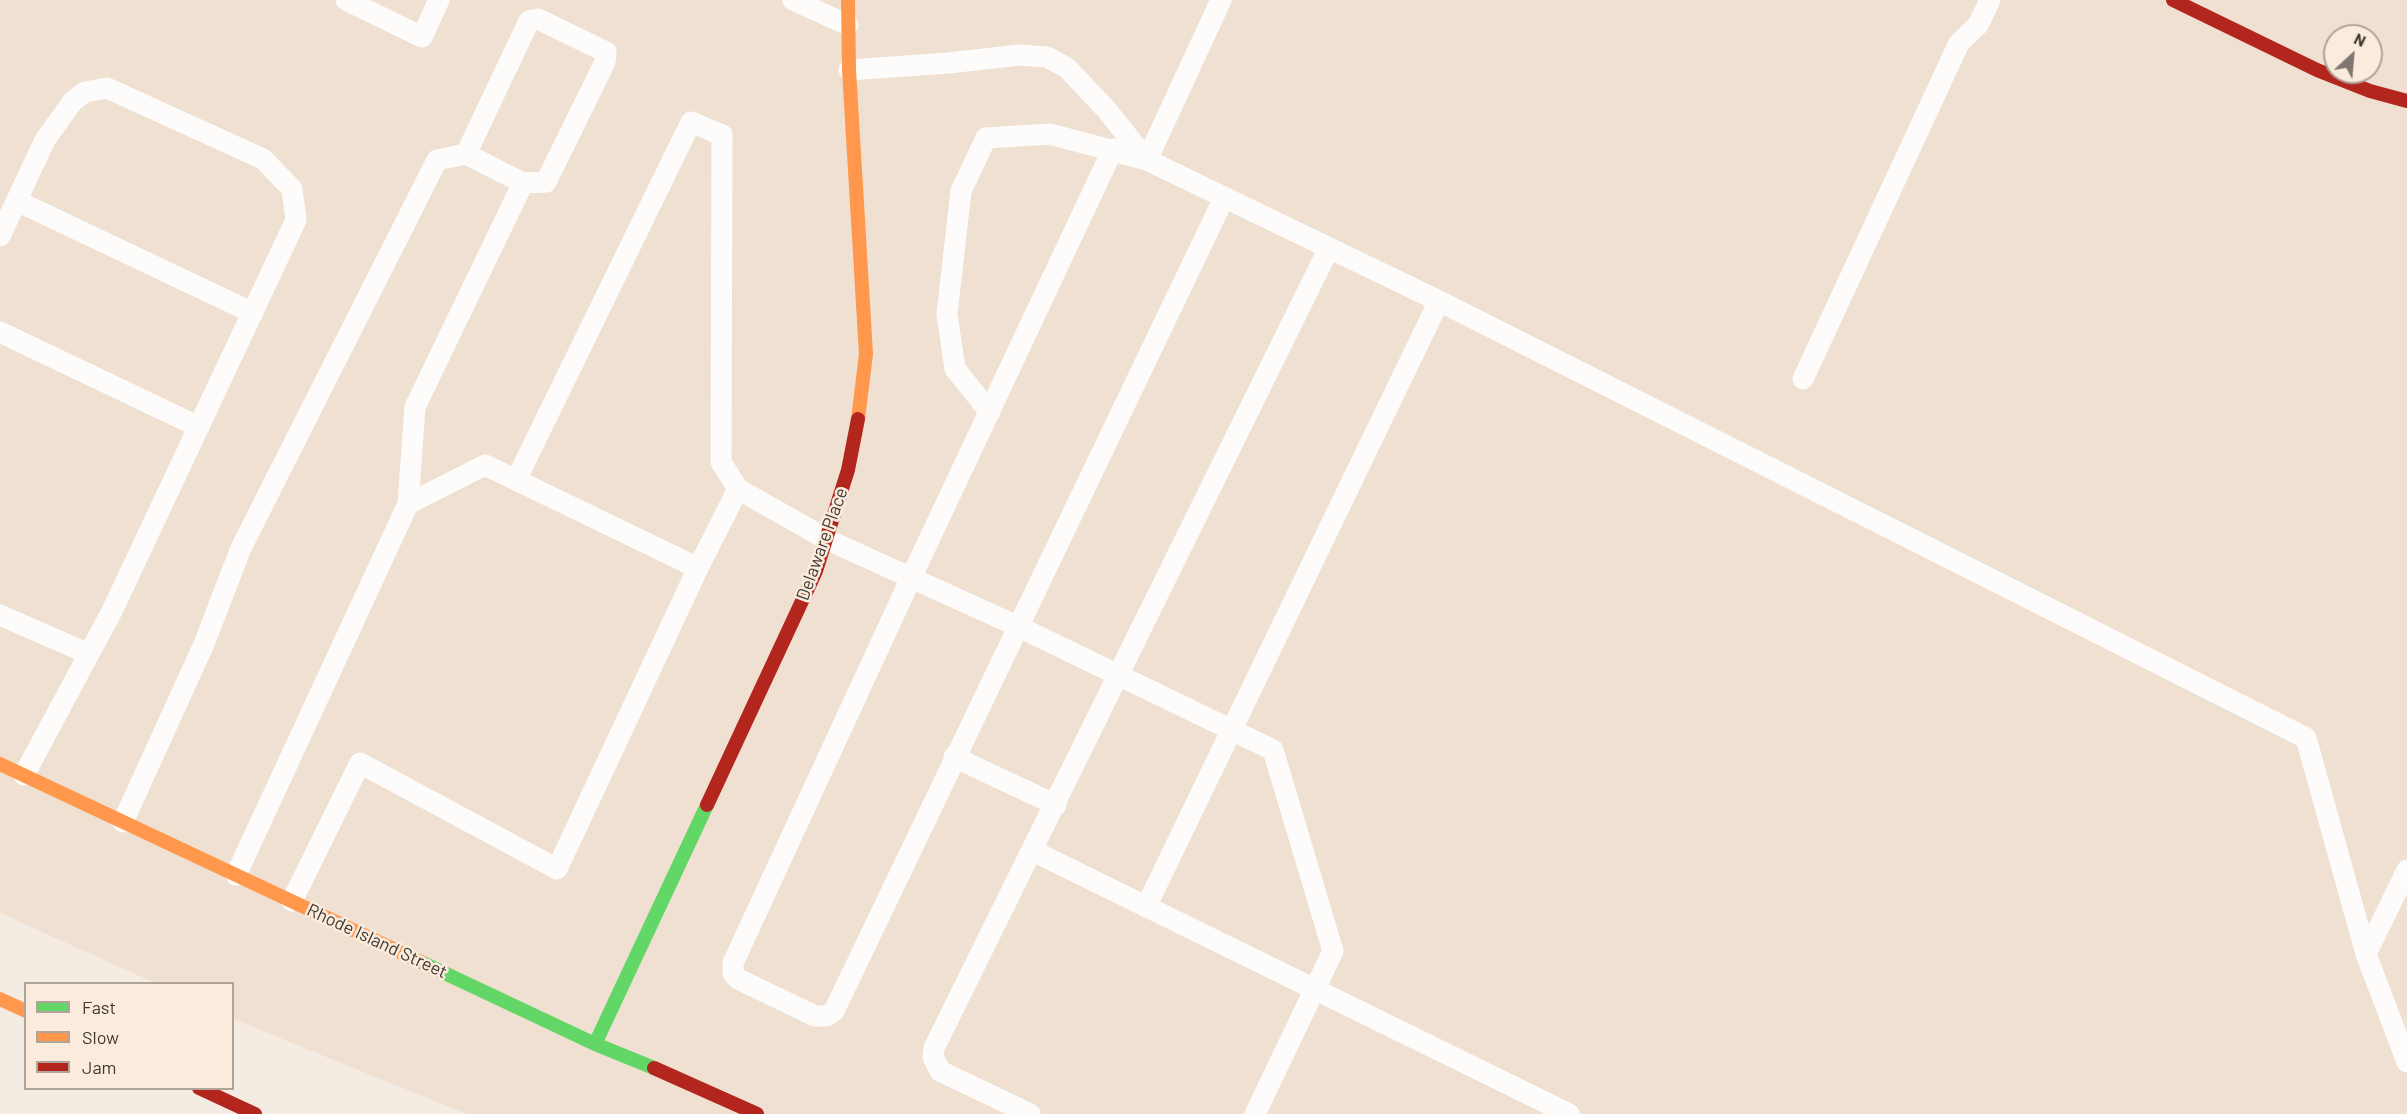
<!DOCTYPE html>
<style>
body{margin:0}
#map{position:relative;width:2407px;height:1114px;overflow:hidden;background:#f4ebe3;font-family:Barlow,sans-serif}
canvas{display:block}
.legend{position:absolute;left:24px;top:982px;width:210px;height:108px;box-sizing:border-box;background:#faebdd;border:2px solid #afa499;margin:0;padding:8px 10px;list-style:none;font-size:18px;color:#3f3933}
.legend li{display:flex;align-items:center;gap:12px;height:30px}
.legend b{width:30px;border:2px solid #afa499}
.north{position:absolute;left:2323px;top:24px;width:60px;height:60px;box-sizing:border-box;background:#faebdd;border:2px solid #afa499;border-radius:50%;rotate:26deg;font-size:16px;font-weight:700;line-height:24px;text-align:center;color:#3f3933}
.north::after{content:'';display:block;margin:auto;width:21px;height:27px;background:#7e7771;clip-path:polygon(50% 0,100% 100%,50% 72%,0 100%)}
</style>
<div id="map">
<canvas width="2407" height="1114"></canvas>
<ul class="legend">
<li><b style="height:8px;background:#63d668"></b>Fast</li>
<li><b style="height:8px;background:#ff974d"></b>Slow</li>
<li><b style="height:8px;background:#b3261e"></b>Jam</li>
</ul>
<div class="north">N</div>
</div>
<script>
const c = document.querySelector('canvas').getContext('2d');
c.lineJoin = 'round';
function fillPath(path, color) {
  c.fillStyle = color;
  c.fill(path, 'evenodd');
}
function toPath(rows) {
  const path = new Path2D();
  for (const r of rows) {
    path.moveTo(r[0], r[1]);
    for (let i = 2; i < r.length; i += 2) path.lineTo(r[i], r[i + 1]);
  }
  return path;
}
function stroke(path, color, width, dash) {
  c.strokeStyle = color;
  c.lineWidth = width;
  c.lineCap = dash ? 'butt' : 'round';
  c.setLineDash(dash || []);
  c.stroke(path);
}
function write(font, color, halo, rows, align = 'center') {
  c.font = font + ' Barlow,sans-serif';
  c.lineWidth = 5;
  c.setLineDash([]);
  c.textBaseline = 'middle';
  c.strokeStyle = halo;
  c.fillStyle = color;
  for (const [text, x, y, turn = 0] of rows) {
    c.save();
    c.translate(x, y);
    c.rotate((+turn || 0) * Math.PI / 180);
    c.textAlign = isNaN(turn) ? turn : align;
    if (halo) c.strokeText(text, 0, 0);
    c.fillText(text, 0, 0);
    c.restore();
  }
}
const built = toPath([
 [0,0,2407,0,2407,1114,467,1114,233,1019,232,984,155,983,0,913],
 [2335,36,2371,36,2371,72,2335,72]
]);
const lane = toPath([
 [346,0,422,37,439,0],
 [793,0,848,25],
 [849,70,948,63,1020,55,1047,57,1067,68,1105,108,1147,160,1221,0],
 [1113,149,911,578,733,963,733,973,738,979,815,1016,826,1016,834,1011,1224,198],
 [17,201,253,313],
 [0,236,45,140,73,101,85,92,107,88,263,159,292,189,296,220,112,611,24,775],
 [0,332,199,427],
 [1803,379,1959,43,1978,25,1990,0],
 [990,412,955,369,947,314,961,191,986,138,1050,134,1147,160,1439,301,2306,738,2366,954],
 [516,480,691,122,722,135,721,462,738,489],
 [408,504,485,465,698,568],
 [0,615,89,654],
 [954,757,1056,805],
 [123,822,204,644,241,548,437,160,466,154,523,183],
 [1033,851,1569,1114],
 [2407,870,2366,954,2407,1062],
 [236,875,408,504,415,407,523,183,546,182,605,62,606,52,538,19,529,21,466,154],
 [292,901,360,763,557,869,698,568,738,489,828,540,1017,626,1273,750,1333,951,1255,1114],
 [1146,907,1439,301],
 [1030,1114,940,1071,933,1057,934,1048,1329,248]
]);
const fast = toPath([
 [421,962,595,1044,654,1068],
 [595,1044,707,805]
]);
const slow = toPath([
 [848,0,849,70,866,354,858,419],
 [0,764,421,962],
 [0,999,26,1011]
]);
const jam = toPath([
 [2173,0,2317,70,2370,91,2407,101],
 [707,805,816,571,848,470,858,419],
 [654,1068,757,1114],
 [199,1088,255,1114]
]);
const streetNames = [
 ["Delaware Place",822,544,-70],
 ["Rhode Island Street",377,941,25]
];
fillPath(built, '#efe0d2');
stroke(lane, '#fdfcfb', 21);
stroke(fast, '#63d668', 14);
stroke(slow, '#ff974d', 14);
stroke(jam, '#b3261e', 14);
write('18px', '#3f3933', '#faebdd', streetNames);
</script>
